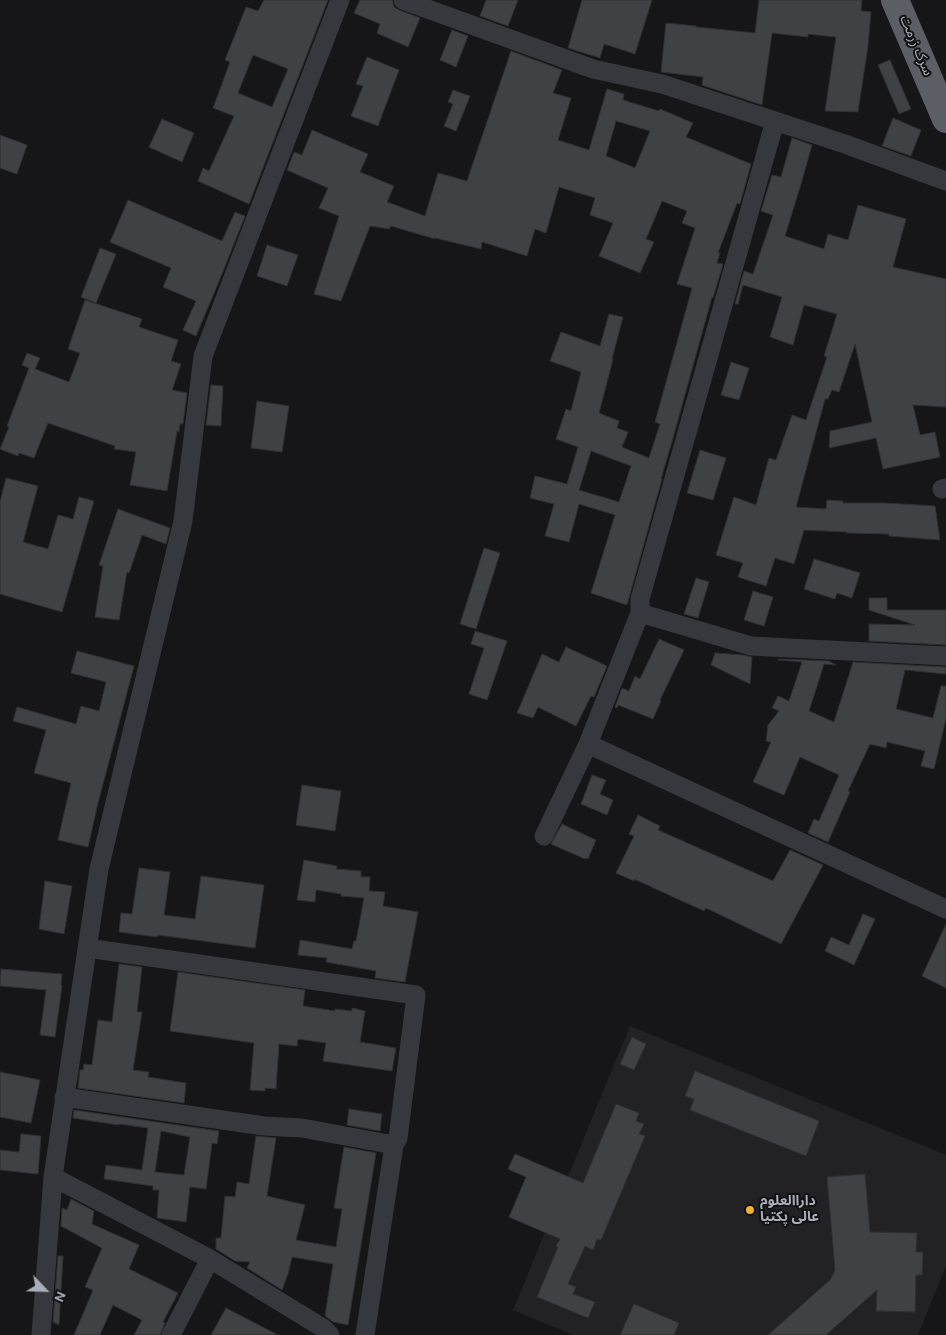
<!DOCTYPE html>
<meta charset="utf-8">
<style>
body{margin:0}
#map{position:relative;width:946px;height:1335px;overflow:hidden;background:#161618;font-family:Overpass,sans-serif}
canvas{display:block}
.north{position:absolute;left:20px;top:1265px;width:50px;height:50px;-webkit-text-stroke:4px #111113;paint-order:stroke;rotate:114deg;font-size:14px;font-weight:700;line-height:20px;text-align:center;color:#a8adb8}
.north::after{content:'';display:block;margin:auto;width:18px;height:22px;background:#a8adb8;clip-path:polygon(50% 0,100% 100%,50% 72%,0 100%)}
</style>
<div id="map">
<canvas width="946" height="1335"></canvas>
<div class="north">N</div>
</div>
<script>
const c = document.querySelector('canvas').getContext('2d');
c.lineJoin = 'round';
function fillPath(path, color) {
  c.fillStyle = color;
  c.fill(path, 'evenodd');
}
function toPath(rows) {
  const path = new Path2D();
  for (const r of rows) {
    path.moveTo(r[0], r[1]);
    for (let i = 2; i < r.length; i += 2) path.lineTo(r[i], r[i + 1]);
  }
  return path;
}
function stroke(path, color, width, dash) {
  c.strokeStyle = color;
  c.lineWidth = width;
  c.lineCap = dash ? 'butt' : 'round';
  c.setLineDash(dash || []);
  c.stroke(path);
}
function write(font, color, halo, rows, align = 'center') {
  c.font = font + ' Overpass,"Noto Sans Arabic",sans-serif';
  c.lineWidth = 4;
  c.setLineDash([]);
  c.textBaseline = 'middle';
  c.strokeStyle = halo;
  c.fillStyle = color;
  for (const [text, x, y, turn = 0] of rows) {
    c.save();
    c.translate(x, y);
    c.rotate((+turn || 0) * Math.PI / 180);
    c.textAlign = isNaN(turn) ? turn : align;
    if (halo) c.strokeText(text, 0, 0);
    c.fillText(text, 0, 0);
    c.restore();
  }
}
const built = toPath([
 [630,1026,946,1155,946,1266,918,1335,573,1335,513,1310]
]);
const building = toPath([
 [264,0,328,0,249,204,198,181,203,168,209,171,234,116,213,108,230,62,225,60,246,7,258,11,264,0],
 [253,55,288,69,272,107,238,93,253,55],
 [360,0,392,0,394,7,399,10,420,18,408,47,377,33,380,24,354,13,360,0],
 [486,0,518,0,508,26,480,16,486,0],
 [582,0,652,0,635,54,604,44,600,58,568,48,582,0],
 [759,0,862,0,861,11,871,12,868,46,858,112,825,111,836,37,808,34,808,37,772,33,762,105,702,85,703,77,661,72,666,23,696,26,696,27,755,33,759,0],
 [452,30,468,36,456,67,440,60,452,30],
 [511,51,562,70,553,93,571,98,558,140,589,150,607,89,624,94,623,100,659,111,660,109,693,123,686,137,751,164,740,204,737,203,718,253,720,253,717,263,723,264,713,298,712,297,673,438,661,479,662,479,627,605,591,593,615,515,579,504,569,542,545,536,554,504,530,498,535,476,567,484,578,447,556,439,566,409,571,411,581,372,550,361,561,332,600,346,609,314,623,317,612,359,613,359,599,413,619,421,617,428,628,432,622,447,649,458,660,424,655,422,692,288,677,284,695,228,682,223,687,211,662,201,646,239,654,242,640,273,599,256,613,223,590,215,595,198,559,187,546,233,535,229,527,256,482,242,481,249,435,238,435,239,391,226,389,229,370,226,341,301,314,294,339,216,319,208,328,188,287,170,294,152,302,155,312,130,368,154,360,172,394,186,387,202,425,216,438,173,467,181,511,51],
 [616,121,650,131,635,168,606,156,616,121],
 [591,451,631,466,619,502,579,490,591,451],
 [367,57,399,70,378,126,351,116,363,86,356,84,367,57],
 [890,60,911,109,899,114,878,65,890,60],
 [453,90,470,96,456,131,444,126,453,104,448,102,453,90],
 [893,118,921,130,911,156,882,146,893,118],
 [162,119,194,133,182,162,149,147,162,119],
 [0,135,27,145,17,174,0,168,0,135],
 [792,138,812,145,801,184,785,236,824,249,828,234,848,240,858,205,906,219,893,267,946,279,946,407,913,405,920,435,935,432,940,457,883,469,876,438,829,448,830,431,872,422,855,344,839,392,832,390,828,399,825,399,796,507,826,509,827,500,843,501,843,503,884,503,935,506,940,540,889,536,889,534,847,533,847,532,804,530,794,564,775,558,766,586,738,577,743,563,716,555,734,497,756,505,769,458,776,460,792,415,806,420,827,357,824,356,837,314,804,305,793,345,770,337,782,297,743,285,738,304,735,304,744,271,753,274,773,215,761,211,772,175,781,177,792,138],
 [128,200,222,241,235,212,245,216,222,274,196,336,183,330,196,301,163,287,171,268,110,242,128,200],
 [267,245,298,255,287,286,257,276,267,245],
 [100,248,116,254,96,303,81,297,100,248],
 [85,300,142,319,139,327,178,340,171,361,181,364,172,390,187,393,183,424,180,424,179,432,177,431,167,491,130,485,136,452,114,449,115,446,48,423,34,458,19,453,18,456,0,449,9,427,7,426,29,368,22,365,27,353,40,358,35,369,69,382,80,353,68,349,85,300],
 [731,362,749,368,739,400,721,395,731,362],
 [211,385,223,386,221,426,206,425,211,385],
 [257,401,289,406,282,452,251,448,257,401],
 [700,450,726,458,713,500,687,493,700,450],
 [6,478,38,486,23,542,48,549,58,515,73,519,79,497,94,501,62,612,0,594,0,502,6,478],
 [118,509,170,528,166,544,142,535,129,573,127,572,119,620,95,617,103,566,99,565,118,509],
 [484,548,500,553,476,629,460,624,484,548],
 [814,559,860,573,852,598,837,593,835,599,804,589,814,559],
 [696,578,709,582,698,618,684,614,696,578],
 [753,591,773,597,764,626,744,620,753,591],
 [869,598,887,598,887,610,946,610,946,645,869,641,869,624,915,625,869,610,869,598],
 [475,631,507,641,487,700,469,694,484,648,471,644,475,631],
 [659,639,684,650,660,700,661,701,653,719,618,705,617,708,615,707,622,688,629,691,635,676,640,679,659,639],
 [566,647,607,666,594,697,591,696,576,726,538,707,533,718,517,713,542,654,559,662,566,647],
 [77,651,134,666,98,803,88,847,58,840,71,783,34,773,46,730,13,721,17,707,76,724,81,706,99,711,106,682,71,673,77,651],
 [715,653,743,655,752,657,750,684,711,665,715,653],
 [779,659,829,661,836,665,824,664,809,711,834,722,853,662,946,667,946,674,905,670,896,709,933,718,941,686,946,686,946,719,934,769,921,766,925,751,887,742,886,748,870,744,848,791,850,792,828,842,808,833,814,819,819,821,839,775,800,757,784,795,753,782,771,742,766,741,768,725,779,711,772,708,778,696,789,701,802,662,778,660,779,659],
 [592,775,606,780,600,794,613,800,607,815,581,804,592,775],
 [302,785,341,791,335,831,296,825,302,785],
 [638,815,660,826,658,830,773,881,790,850,823,865,781,944,706,908,704,911,634,879,634,881,616,873,634,836,629,834,638,815],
 [562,824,596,840,588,859,585,858,585,859,551,844,562,824],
 [304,860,337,866,336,869,361,871,361,877,370,877,369,891,385,892,383,906,418,912,405,982,375,978,376,971,326,962,327,958,298,955,300,940,352,949,354,941,356,941,364,898,341,896,341,894,316,890,315,902,297,900,304,860],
 [139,868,170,872,164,915,195,919,201,876,264,885,255,948,158,935,158,937,119,932,121,913,132,914,139,868],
 [45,881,72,886,64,934,39,929,45,881],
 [863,914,875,919,854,965,825,951,831,937,849,945,863,914],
 [946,924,946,988,922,976,946,924],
 [119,964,142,967,137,1012,142,1012,133,1070,149,1072,148,1077,186,1083,184,1103,78,1088,80,1070,83,1070,84,1064,92,1065,98,1020,112,1022,119,964],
 [1,969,62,974,61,985,62,986,55,1037,40,1035,46,990,0,986,1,969],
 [178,972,305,990,303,1006,335,1011,335,1009,352,1011,352,1008,365,1011,360,1042,396,1048,392,1071,323,1061,326,1043,298,1039,297,1046,279,1044,276,1089,265,1088,265,1091,250,1090,254,1043,170,1031,178,972],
 [632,1037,646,1044,634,1070,620,1064,632,1037],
 [695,1071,819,1121,806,1156,690,1110,694,1099,685,1096,695,1071],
 [0,1072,40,1080,31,1123,0,1117,0,1072],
 [616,1104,639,1113,636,1121,644,1124,639,1134,645,1136,601,1240,597,1239,593,1250,585,1246,568,1284,576,1287,573,1294,595,1302,588,1318,537,1297,558,1247,556,1246,560,1239,509,1217,526,1177,508,1169,515,1154,583,1183,616,1104],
 [349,1109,382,1114,380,1131,347,1125,349,1109],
 [74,1110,219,1131,217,1144,212,1143,206,1189,190,1187,186,1222,157,1218,159,1190,153,1190,153,1186,104,1179,106,1165,142,1170,148,1128,119,1124,118,1125,73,1118,74,1110],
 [161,1131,190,1137,184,1175,155,1172,161,1131],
 [21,1134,41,1136,38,1174,0,1170,0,1150,19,1152,21,1134],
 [256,1136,276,1138,267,1196,305,1205,296,1240,336,1247,342,1209,334,1208,344,1147,376,1153,348,1325,333,1322,325,1316,333,1264,292,1257,288,1274,282,1290,247,1268,250,1262,235,1261,216,1249,216,1238,221,1238,225,1196,235,1197,237,1182,249,1184,256,1136],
 [865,1174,870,1232,917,1233,916,1252,923,1252,922,1275,916,1275,915,1312,876,1311,877,1290,826,1335,768,1335,831,1279,835,1270,827,1177,865,1174],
 [71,1199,94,1211,92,1224,139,1245,129,1269,178,1293,163,1322,165,1323,160,1335,134,1335,142,1320,113,1305,100,1335,74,1335,93,1290,85,1287,102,1248,61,1226,62,1208,67,1210,71,1199],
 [58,1256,63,1256,59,1325,53,1322,58,1256],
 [634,1304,679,1323,674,1335,620,1335,634,1304],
 [226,1308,278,1335,211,1335,226,1308]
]);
const minor = toPath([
 [403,0,593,69,662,84,845,144,946,181],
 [942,489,946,488],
 [640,613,751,646,946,656],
 [588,744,946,909],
 [544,836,588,744,640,613,640,599,775,121],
 [64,1097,264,1126,302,1128,394,1145,398,1138,416,995,87,948],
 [53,1177,210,1259,323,1328,330,1335],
 [41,1335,53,1177,99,869,183,521,203,356,340,0],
 [171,1335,210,1259],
 [365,1335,394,1145]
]);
const trunk = toPath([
 [895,0,946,119]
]);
const markers = [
 [750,1210,5,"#f2b134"]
];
const streetNames = [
 ["سرک زرمت",915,46,67]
];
const poiNames = [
 ["داراالعلوم",760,1202],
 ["عالی پکتیا",760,1218]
];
fillPath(built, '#222225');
fillPath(building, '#404145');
stroke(building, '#303034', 1);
stroke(minor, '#37383d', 19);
stroke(trunk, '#5b5e65', 28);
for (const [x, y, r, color] of markers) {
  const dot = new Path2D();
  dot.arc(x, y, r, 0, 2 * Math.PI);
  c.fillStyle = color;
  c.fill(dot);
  stroke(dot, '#111113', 2);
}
write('14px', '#a8adb8', '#111113', streetNames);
write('bold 14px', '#a8adb8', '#111113', poiNames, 'left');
</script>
